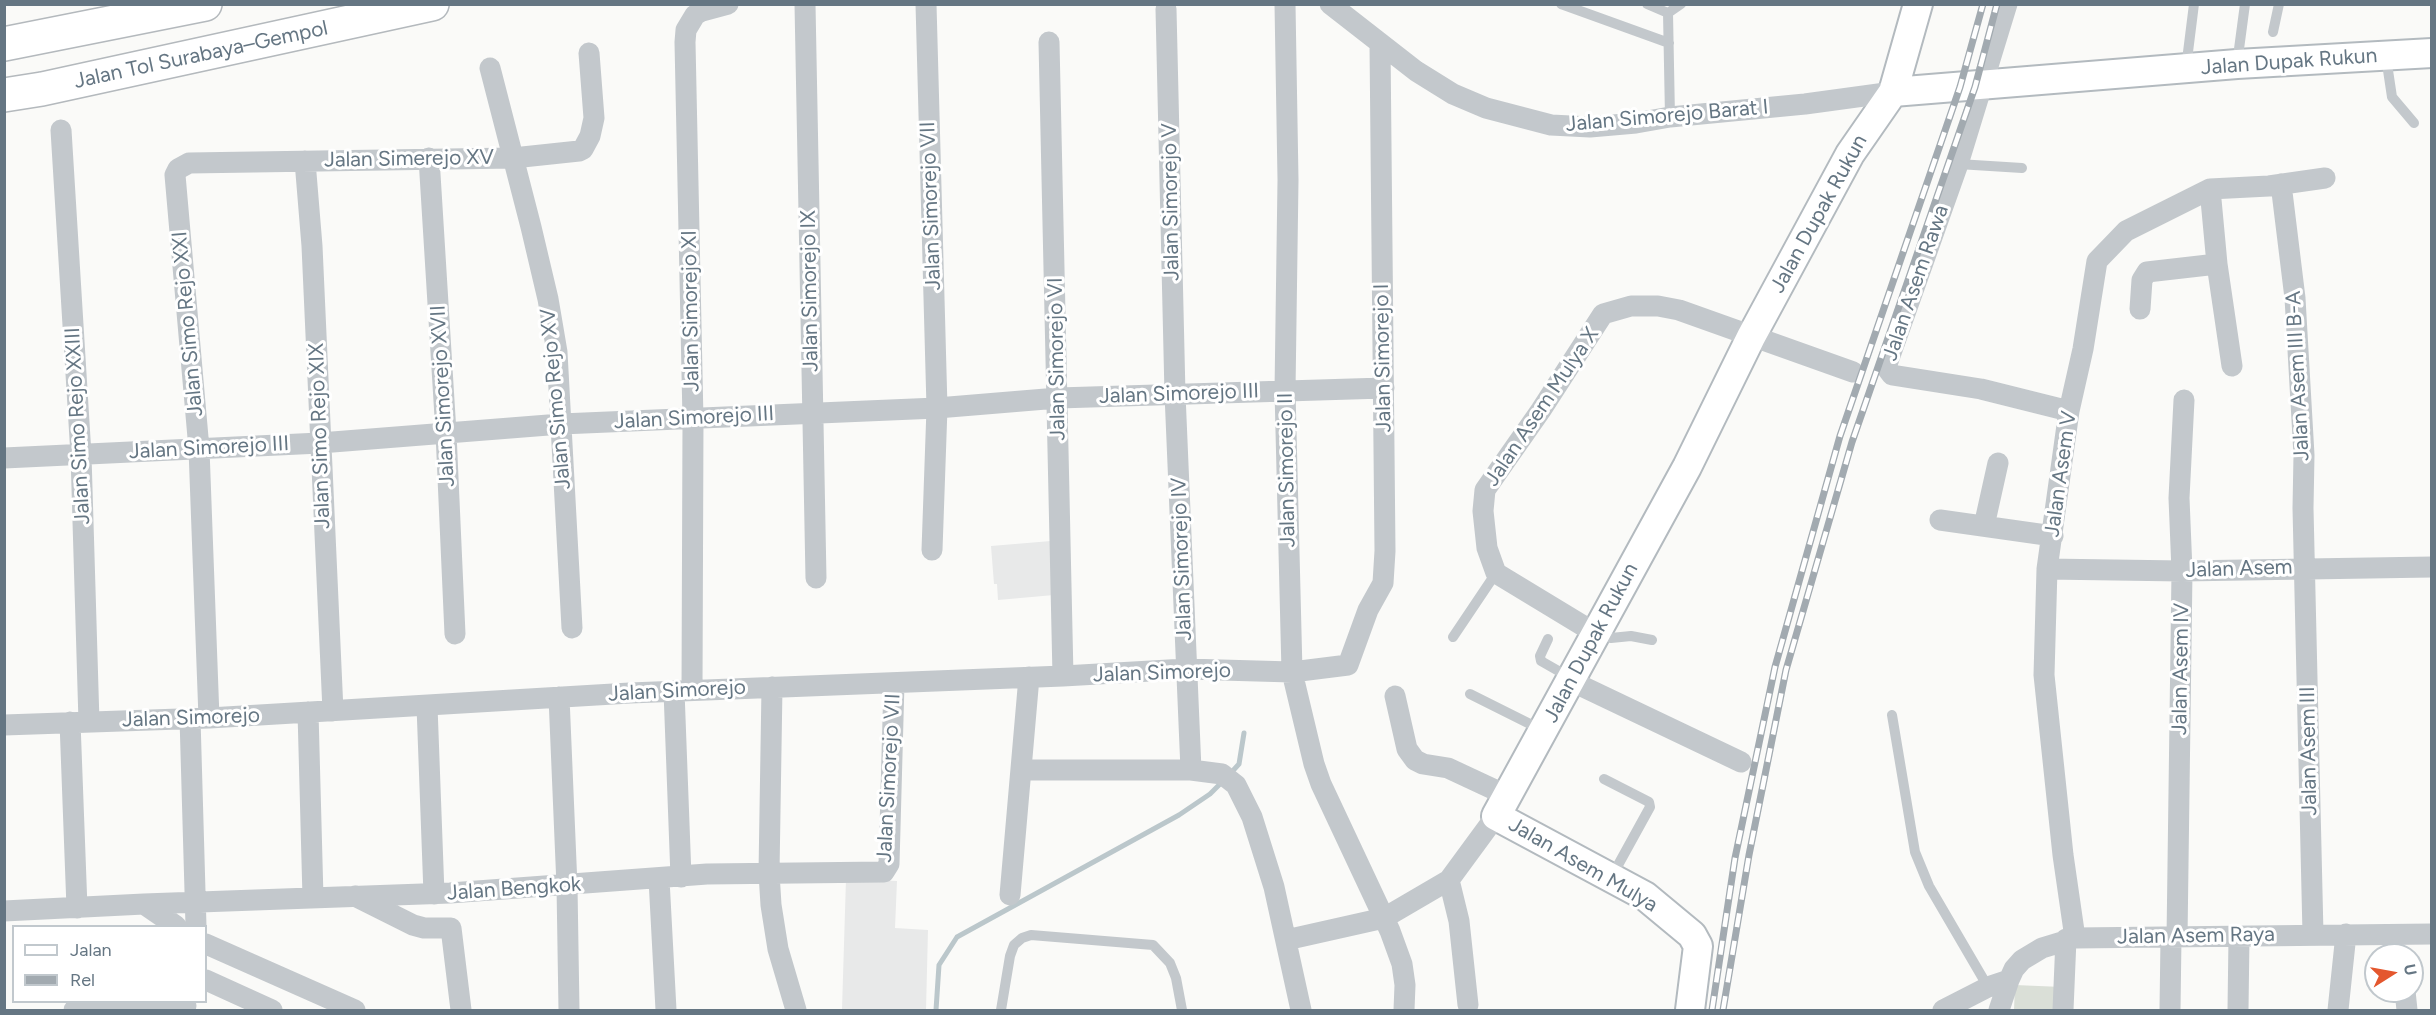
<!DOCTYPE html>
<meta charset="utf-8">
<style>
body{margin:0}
#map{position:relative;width:2436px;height:1015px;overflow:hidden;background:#fafaf8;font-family:Figtree,sans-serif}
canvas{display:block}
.frame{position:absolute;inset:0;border:6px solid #657683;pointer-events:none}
.legend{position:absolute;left:12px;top:925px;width:195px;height:78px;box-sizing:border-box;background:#fff;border:2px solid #c1c8cd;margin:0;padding:8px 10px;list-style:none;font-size:18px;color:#657683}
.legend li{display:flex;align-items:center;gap:12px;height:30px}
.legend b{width:30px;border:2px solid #c1c8cd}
.north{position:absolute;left:2364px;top:943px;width:60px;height:60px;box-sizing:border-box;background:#fff;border:2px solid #c1c8cd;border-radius:50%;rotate:79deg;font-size:16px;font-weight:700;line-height:24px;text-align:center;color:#657683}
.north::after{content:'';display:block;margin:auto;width:21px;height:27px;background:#e4572e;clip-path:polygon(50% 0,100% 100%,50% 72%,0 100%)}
</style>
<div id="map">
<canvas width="2436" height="1015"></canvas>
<div class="frame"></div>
<ul class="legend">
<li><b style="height:8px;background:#fff"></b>Jalan</li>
<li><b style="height:8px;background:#a2aab0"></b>Rel</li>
</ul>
<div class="north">U</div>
</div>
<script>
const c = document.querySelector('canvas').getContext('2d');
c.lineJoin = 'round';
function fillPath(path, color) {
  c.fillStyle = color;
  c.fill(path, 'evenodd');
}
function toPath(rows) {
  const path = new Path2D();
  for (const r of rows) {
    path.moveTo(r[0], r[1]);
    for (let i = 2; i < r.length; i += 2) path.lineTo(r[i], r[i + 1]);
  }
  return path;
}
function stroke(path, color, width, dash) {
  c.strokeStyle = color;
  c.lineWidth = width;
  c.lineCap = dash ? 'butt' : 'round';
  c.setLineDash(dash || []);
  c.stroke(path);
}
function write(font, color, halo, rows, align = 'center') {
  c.font = font + ' Figtree,sans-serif';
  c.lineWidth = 6;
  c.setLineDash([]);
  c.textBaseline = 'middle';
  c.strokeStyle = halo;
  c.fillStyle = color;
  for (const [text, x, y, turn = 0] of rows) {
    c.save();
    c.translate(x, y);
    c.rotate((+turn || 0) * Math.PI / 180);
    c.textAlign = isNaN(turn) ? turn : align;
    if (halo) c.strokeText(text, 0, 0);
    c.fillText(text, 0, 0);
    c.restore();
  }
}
const built = toPath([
 [1051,541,1054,595,998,600,997,584,994,584,991,546],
 [846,879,897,881,895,928,928,930,926,1010,842,1009]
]);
const green = toPath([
 [2015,985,2062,987,2061,1010,2014,1010]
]);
const stream = toPath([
 [1229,775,1239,764,1244,733],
 [936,1010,939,965,957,937,1179,815,1210,794,1222,782]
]);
const lane = toPath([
 [1561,4,1669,43],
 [1647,4,1668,13],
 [1668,13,1670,117],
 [1668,13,1681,4],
 [2273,32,2279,4],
 [2386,57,2392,97,2414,123],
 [2237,64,2245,4],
 [2186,68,2194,4],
 [1958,164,2022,168],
 [1596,633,1611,638,1631,636,1652,640],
 [1453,637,1496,573],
 [1548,639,1540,656,1541,661,1569,677],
 [1470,694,1542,730],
 [1892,715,1915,852,1929,886,1988,987],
 [1604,779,1649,802,1650,807,1612,876],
 [1001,1010,1010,956,1014,945,1022,938,1031,935,1153,945,1170,963,1176,978,1182,1010]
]);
const street = toPath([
 [805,4,816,578],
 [926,4,937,408,932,550],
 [1285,4,1288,180,1285,391,1292,672,1314,764,1321,784,1390,931,1402,964,1405,985,1404,1010],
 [1330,4,1416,71,1453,94,1486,108,1551,125,1590,127,1636,123,1670,117,1805,104,1893,92],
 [2007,4,1958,164,1886,367,1892,375,1981,389,2069,411],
 [1049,42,1063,676],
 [490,68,531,227,548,299,557,352,572,628],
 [61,130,81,455,89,722],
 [429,158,446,433,455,634],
 [305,161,312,246,333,711],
 [2281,184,2295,298,2304,455,2303,508,2313,934],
 [2210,189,2217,264,2232,366],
 [2140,309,2142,280,2147,272,2217,264],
 [4,458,320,443,561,424,937,408,1058,398,1384,388],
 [1940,520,2053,536],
 [1984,526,1998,463],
 [2047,569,2182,571,2432,567],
 [1595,633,1496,573,1487,548,1483,511,1485,490,1541,410,1603,314,1631,306,1658,306,1679,310,1853,372],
 [1571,681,1741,762],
 [772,687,769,873,771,905,778,949,796,1010],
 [692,690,693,420,685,42,686,30,695,15,702,11,728,4],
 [674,691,681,877],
 [1395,696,1407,749,1415,760,1423,764,1448,768,1508,796],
 [559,697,567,886,569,1010],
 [427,706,434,894],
 [308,712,313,898],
 [190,718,196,926],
 [209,718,199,449,175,175,178,169,189,163,513,158,579,151,583,149,590,136,594,118,589,53],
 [70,722,77,908],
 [4,725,209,718,630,693,1063,676,1186,669,1292,672,1348,665,1368,610,1383,583,1385,551,1380,44],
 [1021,770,1191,770,1175,394,1166,9],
 [1191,770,1222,774,1236,785,1252,817,1274,887,1301,1010],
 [659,879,666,1010],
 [1449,880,1459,921,1468,1005],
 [1010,895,1029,677],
 [355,896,413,925,424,928,451,928,461,1010],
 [144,904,450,893,707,874,884,872,889,864,894,683],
 [4,911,144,904,176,926],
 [2075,938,2063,855,2044,675,2047,569,2069,411,2083,349,2097,261,2126,231,2210,189,2269,186,2325,178],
 [2177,938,2182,571,2179,498,2184,400],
 [1286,940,1384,918,1449,880,1496,816],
 [206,944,355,1010],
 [206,980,272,1010],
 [2405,991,2407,1010],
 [74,1010,186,1006],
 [1943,1010,1988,987,2009,980],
 [1999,1010,2009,980,2014,969,2022,960,2042,948,2075,938,2432,934],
 [2063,1010,2066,939],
 [2170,1010,2171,938],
 [2238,1010,2239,937],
 [2338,1010,2346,934]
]);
const secondary = toPath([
 [1893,92,2237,64,2432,53],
 [1690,1010,1698,946,1692,935,1645,896,1496,816,1687,467,1751,337,1850,154,1893,92,1918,4]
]);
const highway = toPath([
 [4,44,205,4],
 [4,95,42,89,432,4]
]);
const rail = toPath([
 [1712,1010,1735,858,1775,667,1840,436,1960,87,1983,4],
 [1723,1010,1749,855,1786,670,1852,442,1975,87,1997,4]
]);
const streetNames = [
 ["Jalan Tol Surabaya–Gempol",201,55,-12],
 ["Jalan Dupak Rukun",2289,62,-4],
 ["Jalan Simorejo Barat I",1667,116,-5],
 ["Jalan Simerejo XV",409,159,-1],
 ["Jalan Simorejo V",1171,202,-91],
 ["Jalan Simorejo VII",931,206,-92],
 ["Jalan Dupak Rukun",1819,214,-61],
 ["Jalan Asem Rawa",1916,283,-71],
 ["Jalan Simorejo IX",810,291,-91],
 ["Jalan Simorejo XI",691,311,-91],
 ["Jalan Simo Rejo XXI",188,324,-95],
 ["Jalan Simorejo I",1383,358,-91],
 ["Jalan Simorejo VI",1057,359,-91],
 ["Jalan Asem III B-A",2298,376,-93],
 ["Jalan Simorejo III",1179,394,-2],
 ["Jalan Simorejo XVII",443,396,-93],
 ["Jalan Simo Rejo XV",556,399,-95],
 ["Jalan Asem Mulya X",1542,407,-56],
 ["Jalan Simorejo III",694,418,-3],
 ["Jalan Simo Rejo XXIII",78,426,-93],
 ["Jalan Simo Rejo XIX",320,436,-92],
 ["Jalan Simorejo III",209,448,-3],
 ["Jalan Simorejo II",1287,470,-91],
 ["Jalan Asem V",2061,474,-82],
 ["Jalan Simorejo IV",1182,559,-92],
 ["Jalan Asem",2239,569,-2],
 ["Jalan Dupak Rukun",1591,643,-62],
 ["Jalan Asem IV",2181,669,-89],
 ["Jalan Simorejo",1162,673,-2],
 ["Jalan Simorejo",677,691,-3],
 ["Jalan Simorejo",191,718,-2],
 ["Jalan Asem III",2309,751,-91],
 ["Jalan Simorejo VII",889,778,-87],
 ["Jalan Asem Mulya",1583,865,30],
 ["Jalan Bengkok",514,889,-4],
 ["Jalan Asem Raya",2196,936,-1]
];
fillPath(built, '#e8e9e9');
fillPath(green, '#dadfd7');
stroke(stream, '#bbc7cb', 5);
stroke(secondary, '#b3babf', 32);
stroke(highway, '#b4b9bd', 36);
stroke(lane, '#c3c8cc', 10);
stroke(street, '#c3c8cc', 21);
stroke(secondary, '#fff', 28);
stroke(highway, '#fff', 33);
stroke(rail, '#a2aab0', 7);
stroke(rail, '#fff', 4.5, [14]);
write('21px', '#657683', '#fff', streetNames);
</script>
